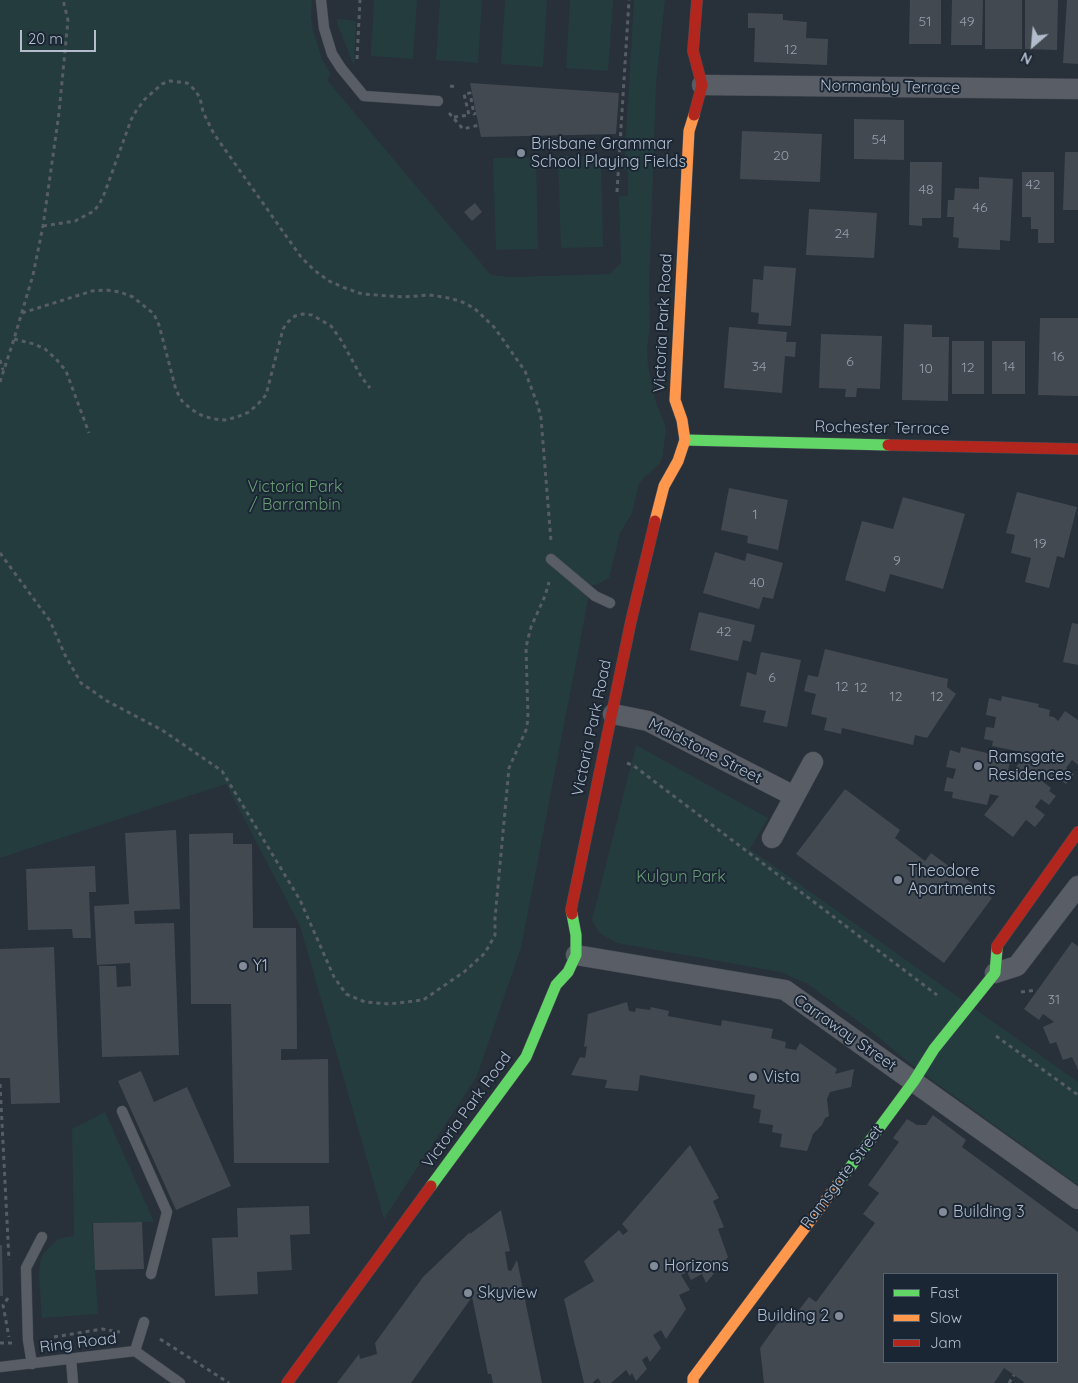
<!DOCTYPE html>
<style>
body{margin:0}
#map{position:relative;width:1078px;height:1383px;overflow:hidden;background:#283039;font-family:Quicksand,sans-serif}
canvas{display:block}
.legend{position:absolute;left:883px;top:1273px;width:175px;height:90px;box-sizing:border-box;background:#1b2634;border:1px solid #576270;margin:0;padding:6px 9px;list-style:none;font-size:15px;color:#b2bcca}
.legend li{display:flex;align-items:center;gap:10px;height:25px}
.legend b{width:25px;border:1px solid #576270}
.north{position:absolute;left:1008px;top:20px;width:50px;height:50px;-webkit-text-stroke:4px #1b2634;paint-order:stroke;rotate:207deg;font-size:14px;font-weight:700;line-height:20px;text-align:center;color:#b2bcca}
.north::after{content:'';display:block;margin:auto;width:18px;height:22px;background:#b2bcca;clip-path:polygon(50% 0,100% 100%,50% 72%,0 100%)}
.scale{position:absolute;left:20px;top:30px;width:76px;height:22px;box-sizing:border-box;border:2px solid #b2bcca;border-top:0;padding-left:6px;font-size:15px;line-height:18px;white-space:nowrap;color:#b2bcca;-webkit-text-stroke:4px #1b2634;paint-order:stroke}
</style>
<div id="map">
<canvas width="1078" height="1383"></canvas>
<ul class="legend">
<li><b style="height:6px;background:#63d668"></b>Fast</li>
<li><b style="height:6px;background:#ff974d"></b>Slow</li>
<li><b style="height:6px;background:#b3261e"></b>Jam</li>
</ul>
<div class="north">N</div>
<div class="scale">20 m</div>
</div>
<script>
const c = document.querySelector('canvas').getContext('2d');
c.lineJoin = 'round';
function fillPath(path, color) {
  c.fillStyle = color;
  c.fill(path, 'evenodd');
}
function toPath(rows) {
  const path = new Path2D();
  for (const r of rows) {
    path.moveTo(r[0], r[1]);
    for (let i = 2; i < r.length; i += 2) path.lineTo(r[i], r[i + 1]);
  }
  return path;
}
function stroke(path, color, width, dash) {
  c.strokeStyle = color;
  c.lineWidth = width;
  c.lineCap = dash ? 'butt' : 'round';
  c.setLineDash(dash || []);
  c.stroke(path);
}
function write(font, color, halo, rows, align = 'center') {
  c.font = font + ' Quicksand,sans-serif';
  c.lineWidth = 4;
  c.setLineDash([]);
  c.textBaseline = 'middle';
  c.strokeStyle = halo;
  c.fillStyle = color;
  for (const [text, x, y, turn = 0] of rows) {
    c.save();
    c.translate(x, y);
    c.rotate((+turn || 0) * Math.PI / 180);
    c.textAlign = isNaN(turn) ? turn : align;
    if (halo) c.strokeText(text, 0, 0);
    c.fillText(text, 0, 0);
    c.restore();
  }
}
const green = toPath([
 [0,0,312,0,311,18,313,30,322,59,331,74,327,80,491,275,512,277,610,274,621,263,619,196,628,196,628,170,624,169,634,0,665,0,656,82,649,289,650,327,647,349,648,366,656,403,665,424,666,431,662,458,660,463,639,483,632,513,620,533,609,578,596,585,591,585,521,948,477,1076,384,1219,300,926,226,784,0,858],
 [374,0,417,0,413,59,371,56],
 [440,0,482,0,478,63,436,60],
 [505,0,547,0,543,67,501,64],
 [570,0,613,0,608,71,566,68],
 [340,19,356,21,354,66,337,23,337,20],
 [558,156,601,156,603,247,561,248],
 [536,157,538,249,496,250,493,158],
 [636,745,768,818,750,849,1078,1082,1078,1185,918,1070,871,1031,808,984,780,972,617,943,599,933,592,920],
 [105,1112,154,1222,92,1223,98,1314,42,1318,39,1275,40,1263,43,1254,57,1240,66,1237,74,1236,72,1129]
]);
const building = toPath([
 [910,0,941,0,941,44,909,44],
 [952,0,983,0,982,45,951,45],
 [985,0,1022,0,1022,49,985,49],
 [1025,0,1058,0,1057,50,1025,49],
 [1067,0,1078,0,1078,64,1063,63],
 [748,13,783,14,783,20,807,22,806,38,828,39,827,65,754,62,755,28,748,28],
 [470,83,619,93,616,134,481,137],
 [854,119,904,120,904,160,854,159],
 [742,131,822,134,820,182,740,179],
 [1065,152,1078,152,1078,210,1063,210],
 [910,162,942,162,941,218,922,218,922,226,909,225],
 [1022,172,1054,172,1054,243,1038,243,1038,229,1031,229,1031,217,1022,217],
 [979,177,1013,179,1010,241,1000,240,1000,250,958,248,959,238,953,237,954,217,947,217,948,200,954,200,955,188,979,189],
 [475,203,482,212,472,221,464,212],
 [809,209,877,213,874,258,806,255],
 [764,266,796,268,791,326,758,324,759,313,751,312,753,279,763,280],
 [1040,318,1078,318,1078,396,1038,395],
 [904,324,932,325,932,337,949,337,948,401,902,400],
 [729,327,787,332,786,342,796,342,795,357,785,356,782,393,724,388],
 [821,334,882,336,880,389,857,388,856,397,845,397,846,389,819,388],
 [952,341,984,341,984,394,952,394],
 [992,341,1025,341,1025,394,992,394],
 [729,488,788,500,778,550,747,543,748,536,721,530],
 [1017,492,1077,507,1064,558,1057,556,1049,588,1025,582,1031,558,1011,553,1015,535,1006,533],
 [903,497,965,514,943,589,890,574,885,592,845,580,862,521,893,529],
 [715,552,745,561,747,553,783,563,773,599,763,597,759,609,703,593],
 [699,612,755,625,751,642,743,640,738,661,690,650],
 [1072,623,1078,624,1078,665,1063,662],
 [825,649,948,679,947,687,956,694,927,738,915,735,913,745,842,728,841,734,824,730,827,718,811,714,816,694,804,691,808,675,818,677],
 [761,652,801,660,787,727,763,722,766,711,740,706,747,672,756,675],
 [1002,696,1039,704,1038,707,1050,710,1049,716,1054,717,1058,721,1065,711,1078,720,1078,765,1072,760,1066,768,1074,774,1066,784,1057,777,1054,780,1039,769,1034,775,1051,788,1049,791,1056,796,1049,805,1041,799,1035,807,1045,815,1035,827,1026,820,1013,837,984,815,999,796,990,794,987,805,952,798,953,792,944,791,947,777,953,779,956,769,946,767,950,750,960,753,961,747,1000,756,999,759,1010,762,1006,780,1027,753,992,746,993,741,984,739,986,727,994,728,996,717,986,715,989,698,1001,701],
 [845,789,900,830,895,838,925,861,931,853,992,898,944,963,796,854],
 [176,830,180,909,134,911,135,924,174,923,179,1055,102,1057,99,966,116,966,117,987,131,986,130,963,97,965,94,906,129,904,125,833],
 [233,833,233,844,252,844,253,928,296,928,297,1049,281,1049,281,1060,328,1059,329,1163,234,1163,231,1004,191,1004,189,834],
 [95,866,96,892,89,892,91,938,73,938,72,929,28,930,26,869],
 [1072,942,1078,946,1078,1070,1072,1057,1063,1060,1056,1042,1050,1044,1043,1027,1054,1022,1043,1014,1039,1020,1024,1009],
 [54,947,60,1103,11,1104,10,1078,0,1078,0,949],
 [627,1002,629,1011,635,1012,636,1008,650,1010,651,1007,669,1011,668,1016,721,1026,722,1020,773,1029,771,1038,786,1042,785,1048,796,1050,800,1043,837,1069,835,1074,854,1069,851,1087,830,1092,827,1099,829,1116,825,1118,822,1125,813,1134,807,1151,780,1147,782,1134,772,1132,773,1125,759,1123,761,1110,753,1108,755,1095,640,1075,638,1091,605,1088,607,1080,571,1075,580,1057,585,1058,587,1046,584,1047,588,1014],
 [141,1071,154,1102,187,1087,231,1186,176,1210,118,1081],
 [933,1115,966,1140,962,1147,1078,1232,1078,1383,1023,1383,1024,1382,1004,1368,994,1383,764,1383,760,1348,785,1313,792,1319,809,1297,816,1302,875,1223,863,1214,879,1193,868,1185,899,1142,893,1138,907,1119,917,1125,926,1125],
 [884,1274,1057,1274,1057,1362,884,1362],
 [690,1145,719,1198,713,1201,724,1227,718,1229,728,1257,706,1283,702,1274,691,1280,687,1272,681,1275,690,1290,679,1295,686,1309,666,1339,661,1330,653,1335,661,1348,650,1362,647,1356,642,1360,647,1369,636,1381,632,1373,630,1376,626,1370,611,1383,601,1383,598,1378,592,1383,584,1383,564,1299,594,1281,584,1261,619,1230,623,1235,628,1231,622,1224],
 [309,1206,310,1234,290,1235,292,1270,257,1272,258,1294,215,1296,212,1238,238,1237,237,1208],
 [501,1210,510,1251,505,1252,508,1270,511,1271,517,1260,542,1383,493,1383,491,1374,488,1374,472,1297,411,1383,337,1383,359,1354,360,1359,377,1354,375,1343,423,1277,470,1232,470,1234],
 [142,1222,144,1269,95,1270,93,1223],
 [0,1245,2,1245,3,1296,0,1296]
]);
const path = toPath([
 [357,59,360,0],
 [450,86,457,87],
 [449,113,463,129,479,125],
 [454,117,469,115,464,94,470,93,474,114,476,113],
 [617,192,629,0],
 [43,226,75,221,94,211,100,203,105,192,131,120,136,111,145,99,162,84,170,81,187,83,195,90,200,98,203,112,214,134,301,257,314,270,329,281,345,288,362,294,404,297,429,295,444,297,460,301,474,308,494,327,525,371,538,406,541,418,551,541],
 [22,313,92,291,106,290,120,292,133,297,154,314,159,325,176,390,182,401,191,409,201,415,213,419,225,420,237,417,249,412,258,404,266,395,283,329,288,322,295,316,303,314,312,315,331,326,341,340,362,378,370,388],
 [14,339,34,344,45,349,56,359,66,371,89,433],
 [0,360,3,370],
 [0,382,14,339,33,275,43,226,59,113,68,20,63,0],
 [0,553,50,621,65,655,81,683,107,701,162,730,222,771,300,900,334,977,346,994,365,1002,389,1004,423,1000,464,972,485,953,495,935,495,918,509,768,526,730,528,719,526,647,531,627,545,596,549,582],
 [627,763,634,766,937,995],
 [1021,992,1037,990],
 [996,1036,1078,1095],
 [0,1084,9,1260],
 [8,1298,3,1305,9,1337],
 [54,1337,102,1329,120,1332],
 [160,1339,229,1383],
 [0,1343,12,1343],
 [1009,1383,1014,1375]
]);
const lane = toPath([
 [321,0,324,28,332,54,341,68,364,96,438,101],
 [551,559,595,596,610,603],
 [122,1111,167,1212,151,1274],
 [135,1351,144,1322],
 [71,1359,73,1383],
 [32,1364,28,1340,26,1268,42,1237],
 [0,1367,135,1351,180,1383]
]);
const street = toPath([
 [702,85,1078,89],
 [613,714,648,721,794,796],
 [772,838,813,762],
 [576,955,785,990,1078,1199],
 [995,973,1017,966,1078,886]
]);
const fast = toPath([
 [685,440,888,445],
 [837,1185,914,1081,934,1049,995,973,997,949],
 [431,1186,526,1057,556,985,568,972,576,955,576,935,572,914]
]);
const slow = toPath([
 [655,521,664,486,678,461,685,440,682,420,675,400,689,131,694,115],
 [693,1383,693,1378,837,1185]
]);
const jam = toPath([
 [694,115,702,85,693,51,697,0],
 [888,445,1078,449],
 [572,914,571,910,631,621,655,521],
 [997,949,997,946,1078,832],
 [287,1383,431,1186]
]);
const markers = [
 [521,153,5,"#828b97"],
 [978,766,5,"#828b97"],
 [898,880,5,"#828b97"],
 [243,966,5,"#828b97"],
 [753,1077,5,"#828b97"],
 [943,1212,5,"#828b97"],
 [654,1266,5,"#828b97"],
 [468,1293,5,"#828b97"],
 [839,1316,5,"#828b97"]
];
const numberNames = [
 ["51",925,22],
 ["49",967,22],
 ["12",791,50],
 ["54",879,140],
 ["20",781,156],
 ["42",1033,185],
 ["48",926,190],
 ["46",980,208],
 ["24",842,234],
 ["16",1058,357],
 ["6",850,362],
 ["34",759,367],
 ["14",1009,367],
 ["12",968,368],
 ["10",926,369],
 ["1",755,515],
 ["19",1040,544],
 ["9",897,561],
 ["40",757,583],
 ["42",724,632],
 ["6",772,678],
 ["12",842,687],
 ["12",861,688],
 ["12",896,697],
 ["12",937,697],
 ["31",1054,1000]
];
const streetNames = [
 ["Normanby Terrace",890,87,1],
 ["Victoria Park Road",663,323,-87],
 ["Rochester Terrace",882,428,1],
 ["Victoria Park Road",592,728,-78],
 ["Maidstone Street",705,751,27],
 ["Carraway Street",845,1033,35],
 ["Victoria Park Road",467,1110,-54],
 ["Ramsgate Street",842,1177,-53],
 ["Ring Road",78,1343,-7]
];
const poiNames = [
 ["Brisbane Grammar",531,144],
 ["School Playing Fields",531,162],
 ["Ramsgate",988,757],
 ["Residences",988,775],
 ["Theodore",908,871],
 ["Apartments",908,889],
 ["Y1",253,966],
 ["Vista",763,1077],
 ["Building 3",953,1212],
 ["Horizons",664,1266],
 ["Skyview",478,1293],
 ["Building 2",829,1316,"right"]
];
const parkNames = [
 ["Victoria Park",295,487],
 ["/ Barrambin",295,505],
 ["Kulgun Park",681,877]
];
fillPath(green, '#253c3f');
fillPath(building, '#424951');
stroke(lane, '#474c53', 11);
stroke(street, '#474c53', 21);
stroke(fast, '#474c53', 12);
stroke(slow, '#474c53', 12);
stroke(jam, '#474c53', 12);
stroke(path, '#565d64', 3, [4, 4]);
stroke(lane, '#595e66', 10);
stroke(street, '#595e66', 20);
stroke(fast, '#63d668', 11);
stroke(slow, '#ff974d', 11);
stroke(jam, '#b3261e', 11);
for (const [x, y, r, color] of markers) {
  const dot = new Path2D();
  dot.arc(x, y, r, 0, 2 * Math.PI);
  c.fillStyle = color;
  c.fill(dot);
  stroke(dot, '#1b2634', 2);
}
write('14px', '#969fac', null, numberNames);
write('16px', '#b2bcca', '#1b2634', streetNames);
write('16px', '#b2bcca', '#1b2634', poiNames, 'left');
write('16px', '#689d73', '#1b2634', parkNames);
</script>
